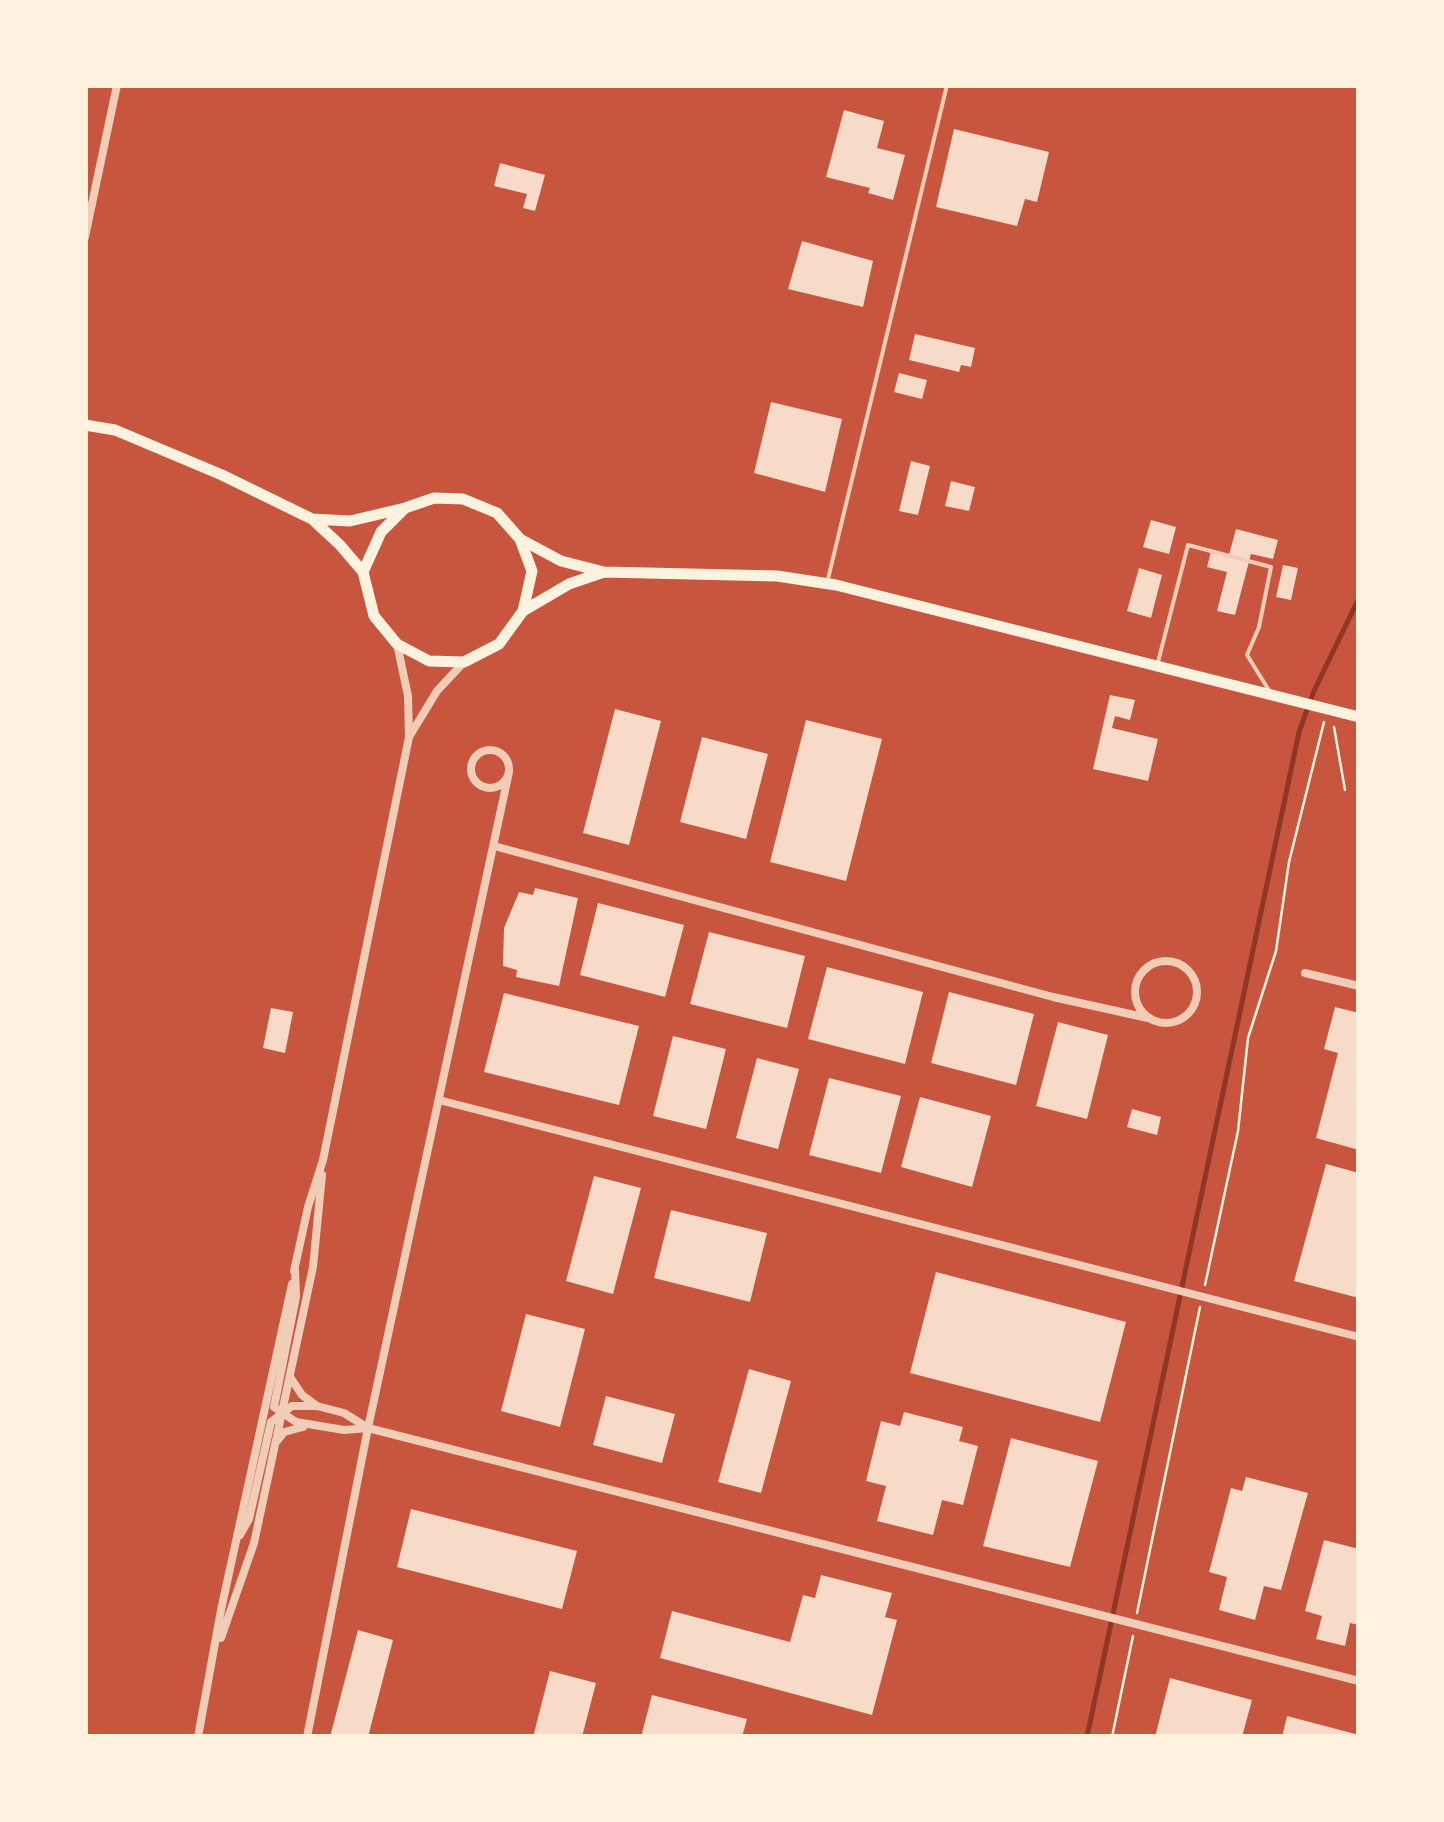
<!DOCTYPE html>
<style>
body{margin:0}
#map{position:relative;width:1444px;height:1822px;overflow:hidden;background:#c8553d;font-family:"Varela Round",sans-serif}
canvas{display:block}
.frame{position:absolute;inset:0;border:88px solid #fff3e0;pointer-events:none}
</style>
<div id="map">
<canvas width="1444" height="1822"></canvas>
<div class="frame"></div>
</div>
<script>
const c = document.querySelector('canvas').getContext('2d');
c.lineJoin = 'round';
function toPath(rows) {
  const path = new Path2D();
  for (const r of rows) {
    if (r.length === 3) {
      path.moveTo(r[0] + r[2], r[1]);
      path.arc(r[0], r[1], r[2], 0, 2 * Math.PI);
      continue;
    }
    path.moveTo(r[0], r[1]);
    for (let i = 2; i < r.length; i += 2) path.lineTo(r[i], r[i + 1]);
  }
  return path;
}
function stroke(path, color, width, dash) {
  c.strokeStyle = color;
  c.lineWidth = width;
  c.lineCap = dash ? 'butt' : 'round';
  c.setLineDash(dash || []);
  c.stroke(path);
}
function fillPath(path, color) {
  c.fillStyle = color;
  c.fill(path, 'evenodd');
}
const stream = toPath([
 [1087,1737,1299,732,1314,691,1359,598]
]);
const building = toPath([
 [844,110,884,121,877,148,905,155,893,200,868,193,870,188,826,177],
 [954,129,1049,152,1037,202,1025,199,1017,226,936,207],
 [500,163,545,175,535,211,523,208,527,194,494,186],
 [802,241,873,261,863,307,788,289],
 [915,334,975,348,971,367,961,365,959,372,909,360],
 [899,373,927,380,922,399,894,392],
 [771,402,842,419,825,492,754,473],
 [911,461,930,466,918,515,899,511],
 [951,481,975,487,969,511,945,506],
 [1151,520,1176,527,1169,554,1143,547],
 [1236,529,1278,540,1273,559,1251,554,1235,615,1217,611,1227,572,1207,567,1211,551,1229,555],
 [1283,565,1298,568,1291,600,1276,597],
 [1139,568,1162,575,1151,618,1127,611],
 [1110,695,1135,700,1130,720,1115,716,1112,728,1158,739,1148,781,1093,769],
 [615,709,661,721,629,845,583,833],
 [806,720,882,739,846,881,770,862],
 [702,737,768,754,746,839,680,822],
 [535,888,578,898,559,986,516,977,517,970,503,966,504,928,519,892,533,895],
 [598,903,684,925,665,997,580,975],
 [709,932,805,956,787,1028,690,1004],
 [827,967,923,992,905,1064,808,1039],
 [949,992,1034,1014,1016,1085,931,1063],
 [504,993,639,1026,619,1105,484,1072],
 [1335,1007,1359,1013,1359,1150,1316,1138,1338,1053,1324,1049],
 [271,1008,293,1012,285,1053,263,1048],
 [1058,1022,1108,1035,1087,1119,1036,1106],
 [673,1036,726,1049,706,1129,653,1116],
 [757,1058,799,1069,778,1149,736,1138],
 [829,1078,901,1096,881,1173,809,1155],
 [920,1097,991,1116,972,1187,901,1167],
 [1132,1109,1161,1117,1157,1135,1127,1127],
 [1326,1164,1359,1173,1359,1298,1294,1281],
 [594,1176,641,1188,613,1294,566,1281],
 [671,1210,767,1233,750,1302,654,1278],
 [936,1272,1126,1322,1100,1422,910,1373],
 [526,1314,585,1329,560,1427,501,1411],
 [749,1369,791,1381,761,1493,718,1482],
 [606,1396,675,1414,662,1463,593,1445],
 [904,1412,963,1427,959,1441,978,1446,963,1505,942,1500,933,1535,877,1521,886,1486,866,1481,881,1421,900,1426],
 [1011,1438,1098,1461,1070,1567,983,1546],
 [1246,1477,1308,1493,1281,1590,1264,1586,1255,1620,1219,1610,1227,1577,1209,1572,1231,1488,1242,1491],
 [411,1509,577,1551,562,1609,397,1567],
 [1324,1540,1359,1549,1359,1625,1350,1623,1345,1646,1316,1639,1322,1616,1305,1611],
 [821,1575,892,1593,885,1617,897,1620,872,1715,660,1658,672,1611,790,1642,803,1595,815,1598],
 [358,1630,393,1640,368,1737,330,1737],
 [550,1671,596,1683,582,1737,533,1737],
 [1170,1678,1252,1700,1242,1737,1155,1737],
 [652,1695,747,1719,742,1737,641,1737],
 [1287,1716,1359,1735,1359,1737,1282,1737]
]);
const path = toPath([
 [1334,727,1345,790],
 [1205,1285,1238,1131,1248,1038,1276,951,1289,862,1324,722],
 [1137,1613,1200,1307],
 [1112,1737,1133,1636]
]);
const service = toPath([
 [828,579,947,85],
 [1158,662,1188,545,1271,567,1259,627,1247,655,1270,692]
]);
const minor = toPath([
 [85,237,117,85],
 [409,737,437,691,464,662],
 [490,769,19],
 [494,846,1053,997,1148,1018],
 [1166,992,31],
 [1305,973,1359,986],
 [439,1100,1359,1337],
 [295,1270,296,1297,274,1407,296,1422,344,1430,368,1428,1359,1681],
 [294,1271,308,1207,323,1160,409,737,408,696,397,644],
 [290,1377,302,1395,317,1406],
 [277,1441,284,1432,303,1427],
 [240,1535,249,1519,271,1422,292,1406,317,1406,344,1413,368,1428],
 [221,1638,254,1543,313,1267,322,1175],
 [198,1737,221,1610,292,1284],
 [307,1737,368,1428,509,772]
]);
const secondary = toPath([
 [85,425,115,430,222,475,312,519,340,545,363,572],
 [434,498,463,499,497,513,520,539,532,571,523,611,499,644,464,662,429,661,397,644,374,616,363,572,381,532,405,508,434,498],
 [312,519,350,521,405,508],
 [520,539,561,561,604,572,777,576,836,585,1359,717],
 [523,611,569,584,604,572]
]);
stroke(stream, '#8f3625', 5);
fillPath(building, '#f7dbc8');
stroke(path, '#fff3e0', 2.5);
stroke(service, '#f1ccb7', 4);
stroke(minor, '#f1ccb7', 8);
stroke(secondary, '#fff3e0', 11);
</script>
